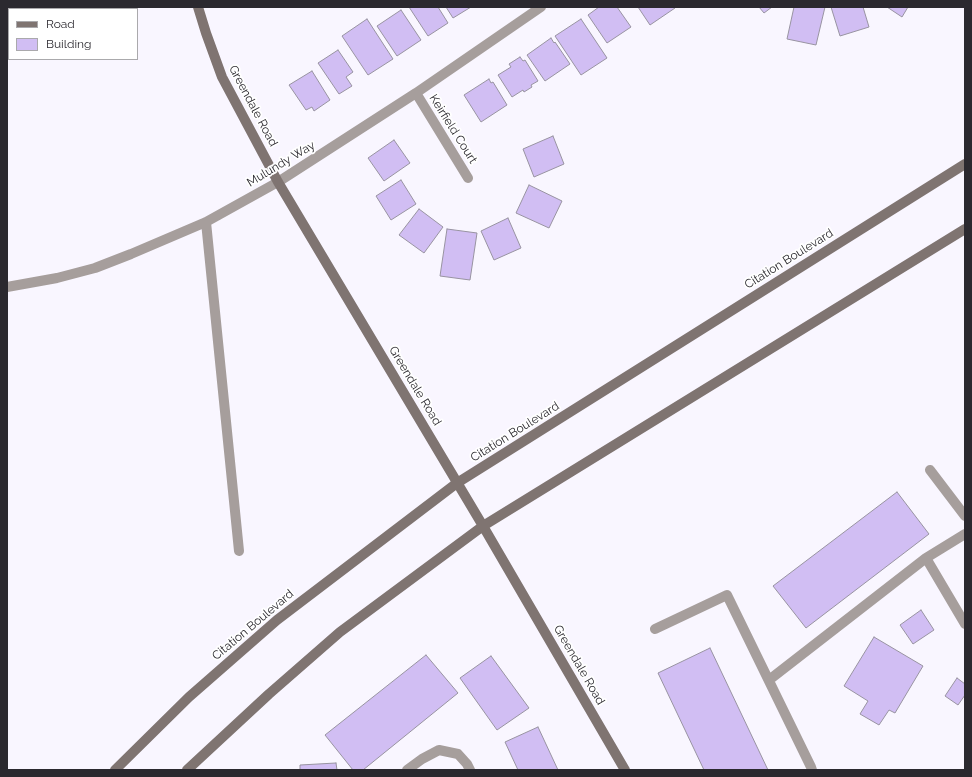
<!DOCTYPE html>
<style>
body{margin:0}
#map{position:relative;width:972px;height:777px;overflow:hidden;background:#f9f6ff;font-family:Raleway,sans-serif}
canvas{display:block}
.frame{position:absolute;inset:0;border:8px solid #2b292f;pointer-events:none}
.legend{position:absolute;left:8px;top:8px;width:130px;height:52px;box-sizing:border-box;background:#fff;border:1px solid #aaa9ac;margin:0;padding:5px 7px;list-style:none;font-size:12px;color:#2b292f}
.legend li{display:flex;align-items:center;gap:8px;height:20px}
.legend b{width:20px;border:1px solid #aaa9ac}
</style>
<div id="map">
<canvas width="972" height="777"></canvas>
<div class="frame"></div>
<ul class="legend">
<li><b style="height:5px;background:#7f7471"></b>Road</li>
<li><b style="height:11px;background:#d1bef3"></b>Building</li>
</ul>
</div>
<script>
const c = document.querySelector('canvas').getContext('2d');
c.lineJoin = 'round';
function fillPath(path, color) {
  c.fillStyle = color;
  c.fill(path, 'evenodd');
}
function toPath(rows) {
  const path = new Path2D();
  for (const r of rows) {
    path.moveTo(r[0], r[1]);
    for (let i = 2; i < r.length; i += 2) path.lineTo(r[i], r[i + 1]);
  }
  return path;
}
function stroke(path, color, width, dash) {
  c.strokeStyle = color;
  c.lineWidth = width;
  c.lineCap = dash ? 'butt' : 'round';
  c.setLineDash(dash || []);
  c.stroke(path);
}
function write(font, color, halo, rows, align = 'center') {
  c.font = font + ' Raleway,sans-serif';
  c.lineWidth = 3.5;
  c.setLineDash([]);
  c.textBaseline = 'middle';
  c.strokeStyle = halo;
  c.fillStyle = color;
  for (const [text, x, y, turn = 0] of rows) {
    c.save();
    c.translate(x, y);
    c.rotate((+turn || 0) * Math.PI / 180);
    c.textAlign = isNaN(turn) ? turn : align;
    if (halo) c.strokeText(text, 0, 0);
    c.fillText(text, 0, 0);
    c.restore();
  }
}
const building = toPath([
 [409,7,438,7,448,23,428,36,409,7],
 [446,7,471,7,453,18,446,7],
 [599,7,617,7,631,27,607,43,588,15,599,7],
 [638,7,674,7,675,8,650,25,638,7],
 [759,7,772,7,764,13,759,7],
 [794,7,825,7,816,45,787,39,794,7],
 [831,7,863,7,869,27,840,36,831,7],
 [887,7,908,7,902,17,887,7],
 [401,10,421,40,397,56,377,26,401,10],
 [367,19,393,59,368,75,342,36,367,19],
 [581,19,607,58,581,75,555,36,581,19],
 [551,38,554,43,555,42,570,64,545,81,527,55,551,38],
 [338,50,353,72,346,77,352,86,339,94,318,63,338,50],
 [520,57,523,61,525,60,538,81,531,85,532,87,524,92,523,90,512,97,498,75,511,67,509,64,520,57],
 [312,71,330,100,314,111,312,107,306,110,289,85,312,71],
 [489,79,491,83,493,82,507,105,481,122,464,95,489,79],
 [553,136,564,164,534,177,523,149,553,136],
 [394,140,410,163,384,181,368,158,394,140],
 [401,180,416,204,391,220,376,196,401,180],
 [529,185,562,201,549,228,516,213,529,185],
 [419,209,443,227,424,253,399,235,419,209],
 [508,218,521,248,494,260,481,231,508,218],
 [447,229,477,233,470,280,440,276,447,229],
 [897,492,929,534,806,628,773,586,897,492],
 [921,610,934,630,913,644,900,625,921,610],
 [874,637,923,666,895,713,889,710,879,725,860,714,868,701,844,686,874,637],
 [710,648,768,770,704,770,658,673,710,648],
 [426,655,458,693,363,770,353,770,325,735,426,655],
 [491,656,529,708,497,730,460,678,491,656],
 [957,678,965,684,965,695,958,705,945,696,957,678],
 [538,727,558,770,518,770,505,742,538,727],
 [336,763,337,770,300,770,300,765,336,763]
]);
const street = toPath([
 [416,93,468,178],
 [206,222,239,551],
 [7,287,57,278,95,268,131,254,206,222,278,182,416,93,541,7],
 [930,470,965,516],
 [926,558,965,624],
 [655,629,727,595,811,767,812,770],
 [769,680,926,558,965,534],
 [407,770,422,759,439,750,458,754,467,764,470,770]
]);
const secondary = toPath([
 [198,7,206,33,222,77,278,182,483,526,625,770],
 [115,770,189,697,277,620,457,483,965,164],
 [187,770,269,694,340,632,483,526,965,229]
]);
const streetNames = [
 ["Greendale Road",253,106,62],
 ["Keirfield Court",453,129,58],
 ["Mulundy Way",281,164,-31],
 ["Citation Boulevard",789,259,-32],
 ["Greendale Road",415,386,59],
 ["Citation Boulevard",515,432,-32],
 ["Citation Boulevard",253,625,-40],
 ["Greendale Road",579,665,60]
];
fillPath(building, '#d1bef3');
stroke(building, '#9893a1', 1);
stroke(street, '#a69e9c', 10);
stroke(secondary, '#7f7471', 10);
write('12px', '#2b292f', '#fff', streetNames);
</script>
